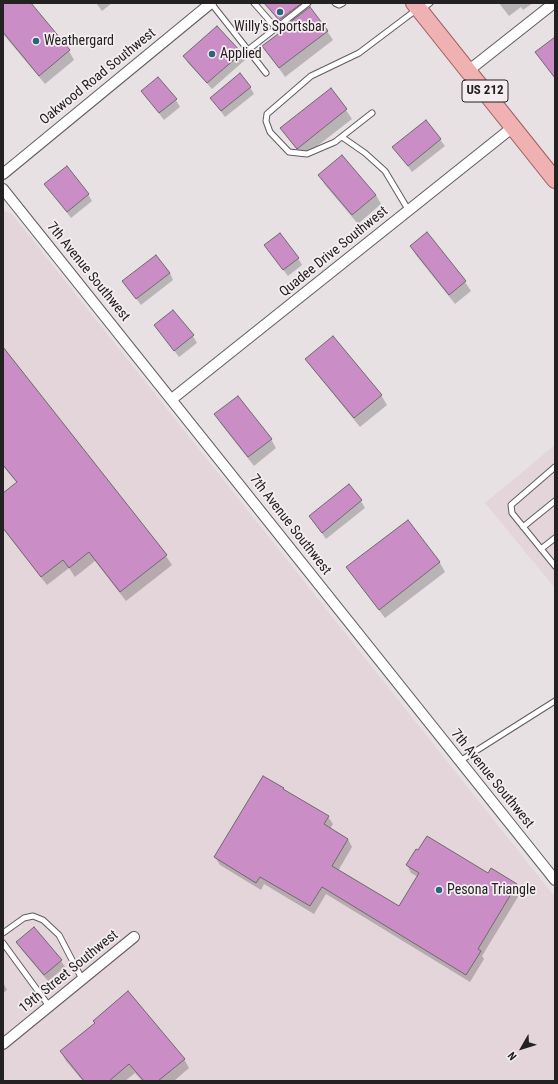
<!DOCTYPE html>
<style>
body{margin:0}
#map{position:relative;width:558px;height:1084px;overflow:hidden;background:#e7e1e3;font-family:"Roboto Condensed",sans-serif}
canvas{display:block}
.frame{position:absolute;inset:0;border:4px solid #232121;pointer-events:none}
.north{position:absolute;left:502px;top:1028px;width:40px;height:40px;-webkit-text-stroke:3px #f5eef0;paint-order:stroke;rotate:231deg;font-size:11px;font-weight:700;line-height:16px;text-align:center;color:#232121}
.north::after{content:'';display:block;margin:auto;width:14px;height:18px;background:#232121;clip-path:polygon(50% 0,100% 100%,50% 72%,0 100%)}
</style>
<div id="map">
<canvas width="558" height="1084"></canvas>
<div class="frame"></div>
<div class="north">N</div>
</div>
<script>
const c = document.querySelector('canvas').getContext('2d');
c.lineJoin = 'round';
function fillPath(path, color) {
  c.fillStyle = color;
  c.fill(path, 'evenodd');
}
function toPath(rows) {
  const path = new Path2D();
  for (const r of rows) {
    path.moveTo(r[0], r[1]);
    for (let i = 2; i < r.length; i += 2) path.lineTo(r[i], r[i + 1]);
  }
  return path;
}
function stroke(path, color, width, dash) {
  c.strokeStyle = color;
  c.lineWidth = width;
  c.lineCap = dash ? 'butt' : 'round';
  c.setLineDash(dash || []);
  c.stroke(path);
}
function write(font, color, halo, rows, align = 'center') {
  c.font = font + ' "Roboto Condensed",sans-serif';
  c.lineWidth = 3.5;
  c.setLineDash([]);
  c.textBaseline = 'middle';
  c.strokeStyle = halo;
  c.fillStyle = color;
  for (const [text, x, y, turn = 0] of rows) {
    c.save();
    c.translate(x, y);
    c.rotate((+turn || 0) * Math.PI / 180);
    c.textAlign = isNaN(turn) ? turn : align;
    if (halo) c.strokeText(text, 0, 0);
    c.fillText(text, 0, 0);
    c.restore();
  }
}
const built = toPath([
 [3,210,12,214,555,897,555,1081,3,1081],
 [555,445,555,588,485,503]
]);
const shadow = toPath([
 [3,3,30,3,69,51,74,60,45,84,3,34],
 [96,3,112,3,102,11],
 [268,3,305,3,327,31,333,40,285,77,264,46,287,29,271,11,267,4],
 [499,3,533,3,523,10,521,7,509,16],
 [555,38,555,79,537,53],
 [241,53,245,60,212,89,188,63,184,56],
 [250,87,254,94,225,117,211,98],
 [331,90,346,110,352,119,303,157,287,137,282,128],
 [142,91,176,100,180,107,164,120],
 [426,121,445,146,412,172,394,147],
 [319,175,376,195,381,204,358,224,325,185],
 [45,184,88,194,92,201,71,218],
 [427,234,465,282,471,291,455,304,416,255,411,246],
 [270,252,298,258,302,265,288,276],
 [170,273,173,280,141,305,124,282],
 [155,325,193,336,197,343,179,357],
 [3,348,166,556,172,565,126,601,95,561,75,577,69,568,47,585,3,529,3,494,17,483,3,466],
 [307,359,381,395,387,405,360,427,312,368],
 [216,415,271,439,276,448,254,466,221,424],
 [361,501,365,508,326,539,310,517],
 [407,521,440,563,445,572,385,618,353,576,347,567],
 [328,817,333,824,330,829,348,839,352,847,338,871,399,908,418,877,411,873,407,865,488,874,517,884,521,892,482,956,484,959,470,982,326,894,314,914,264,884,261,890,220,865,215,857],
 [17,943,61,961,65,967,48,981,21,949],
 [3,982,7,990,3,993],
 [61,1052,184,1059,189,1068,174,1081,142,1081,135,1073,125,1081,83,1081,66,1061]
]);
const building = toPath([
 [3,3,31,3,70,50,39,76,3,32,3,3],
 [264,3,302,3,279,20,264,3],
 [310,7,328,31,279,68,262,46,286,28,285,26,310,7],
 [217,26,242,53,207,83,183,56,217,26],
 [555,37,555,78,535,52,555,37],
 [240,73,251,87,221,111,210,98,240,73],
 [158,77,177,99,159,113,141,91,158,77],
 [331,88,347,109,297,149,280,128,331,88],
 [426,120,441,139,408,166,392,147,426,120],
 [342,155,376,195,352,215,318,175,342,155],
 [67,166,89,194,67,212,44,184,67,166],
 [427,232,466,281,449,295,410,246,427,232],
 [280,233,299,258,283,270,264,245,280,233],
 [156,255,170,273,136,299,122,281,156,255],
 [173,310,194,335,174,351,154,325,173,310],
 [333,336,382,395,354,418,305,359,333,336],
 [3,347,167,555,120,592,89,552,69,568,63,560,41,577,3,528,3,493,17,482,3,465,3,347],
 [238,396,272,439,248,457,214,414,238,396],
 [349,484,362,500,322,533,309,516,349,484],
 [408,520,440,562,379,610,346,567,408,520],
 [263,776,284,788,283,789,329,816,324,824,348,839,332,866,399,906,419,873,406,865,416,849,418,850,427,836,488,873,491,868,517,884,478,949,481,951,466,975,322,887,310,906,260,877,256,883,214,857,263,776],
 [34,927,62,960,44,975,16,942,34,927],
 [128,991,185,1059,158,1081,144,1081,129,1064,109,1081,84,1081,60,1051,95,1023,93,1021,128,991]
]);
const service = toPath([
 [211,3,248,50,276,28,254,3],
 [335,3,339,5,343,3],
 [421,10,430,3],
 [276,28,308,3],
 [248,50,266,73],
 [372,113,335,142,307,154,289,152,270,132,266,121,267,114,311,76,359,53,416,10],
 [342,137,365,153,385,171,409,211],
 [555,467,511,505,512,513,555,566],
 [523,527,555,501],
 [541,549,555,538],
 [460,761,555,701],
 [3,933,24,918,33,916,43,920,59,935,82,979],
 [3,943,49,1006]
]);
const minor = toPath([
 [468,71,554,3],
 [3,174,211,3],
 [3,189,555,880],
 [172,399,513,127],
 [3,1044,134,937]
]);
const primary = toPath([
 [414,3,555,180]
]);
const markers = [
 [280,12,4,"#2a657e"],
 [36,41,4,"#2a657e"],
 [212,54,4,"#2a657e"],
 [439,890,4,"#2a657e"]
];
const shields = [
 [485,91,46]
];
const shieldNames = [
 ["US 212",485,91]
];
const poiNames = [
 ["Willy's Sportsbar",280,27,"center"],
 ["Weathergard",44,41],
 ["Applied",220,54],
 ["Pesona Triangle",447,890]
];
const streetNames = [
 ["Oakwood Road Southwest",98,77,-39],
 ["Quadee Drive Southwest",334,252,-39],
 ["7th Avenue Southwest",88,272,51],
 ["7th Avenue Southwest",290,525,52],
 ["7th Avenue Southwest",492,779,51],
 ["19th Street Southwest",69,972,-39]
];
fillPath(built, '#e4d5da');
fillPath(shadow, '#0003');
fillPath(building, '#ca8dc5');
stroke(building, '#6e6a6e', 1);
stroke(service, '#625c5e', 7);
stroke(minor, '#625c5e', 12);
stroke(primary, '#a15d5d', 18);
stroke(service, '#fff', 5);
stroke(minor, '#fff', 10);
stroke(primary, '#efb1b2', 16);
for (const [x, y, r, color] of markers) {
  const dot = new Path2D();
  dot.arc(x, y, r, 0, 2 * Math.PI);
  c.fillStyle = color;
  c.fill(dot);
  stroke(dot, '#f5eef0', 1.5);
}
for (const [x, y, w] of shields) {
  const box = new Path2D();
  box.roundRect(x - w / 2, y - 11, w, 22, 3);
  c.fillStyle = '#f5eef0';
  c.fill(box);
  stroke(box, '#232121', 1);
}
write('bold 13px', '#232121', null, shieldNames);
write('14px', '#232121', '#f5eef0', poiNames, 'left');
write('14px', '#232121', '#f5eef0', streetNames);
</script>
